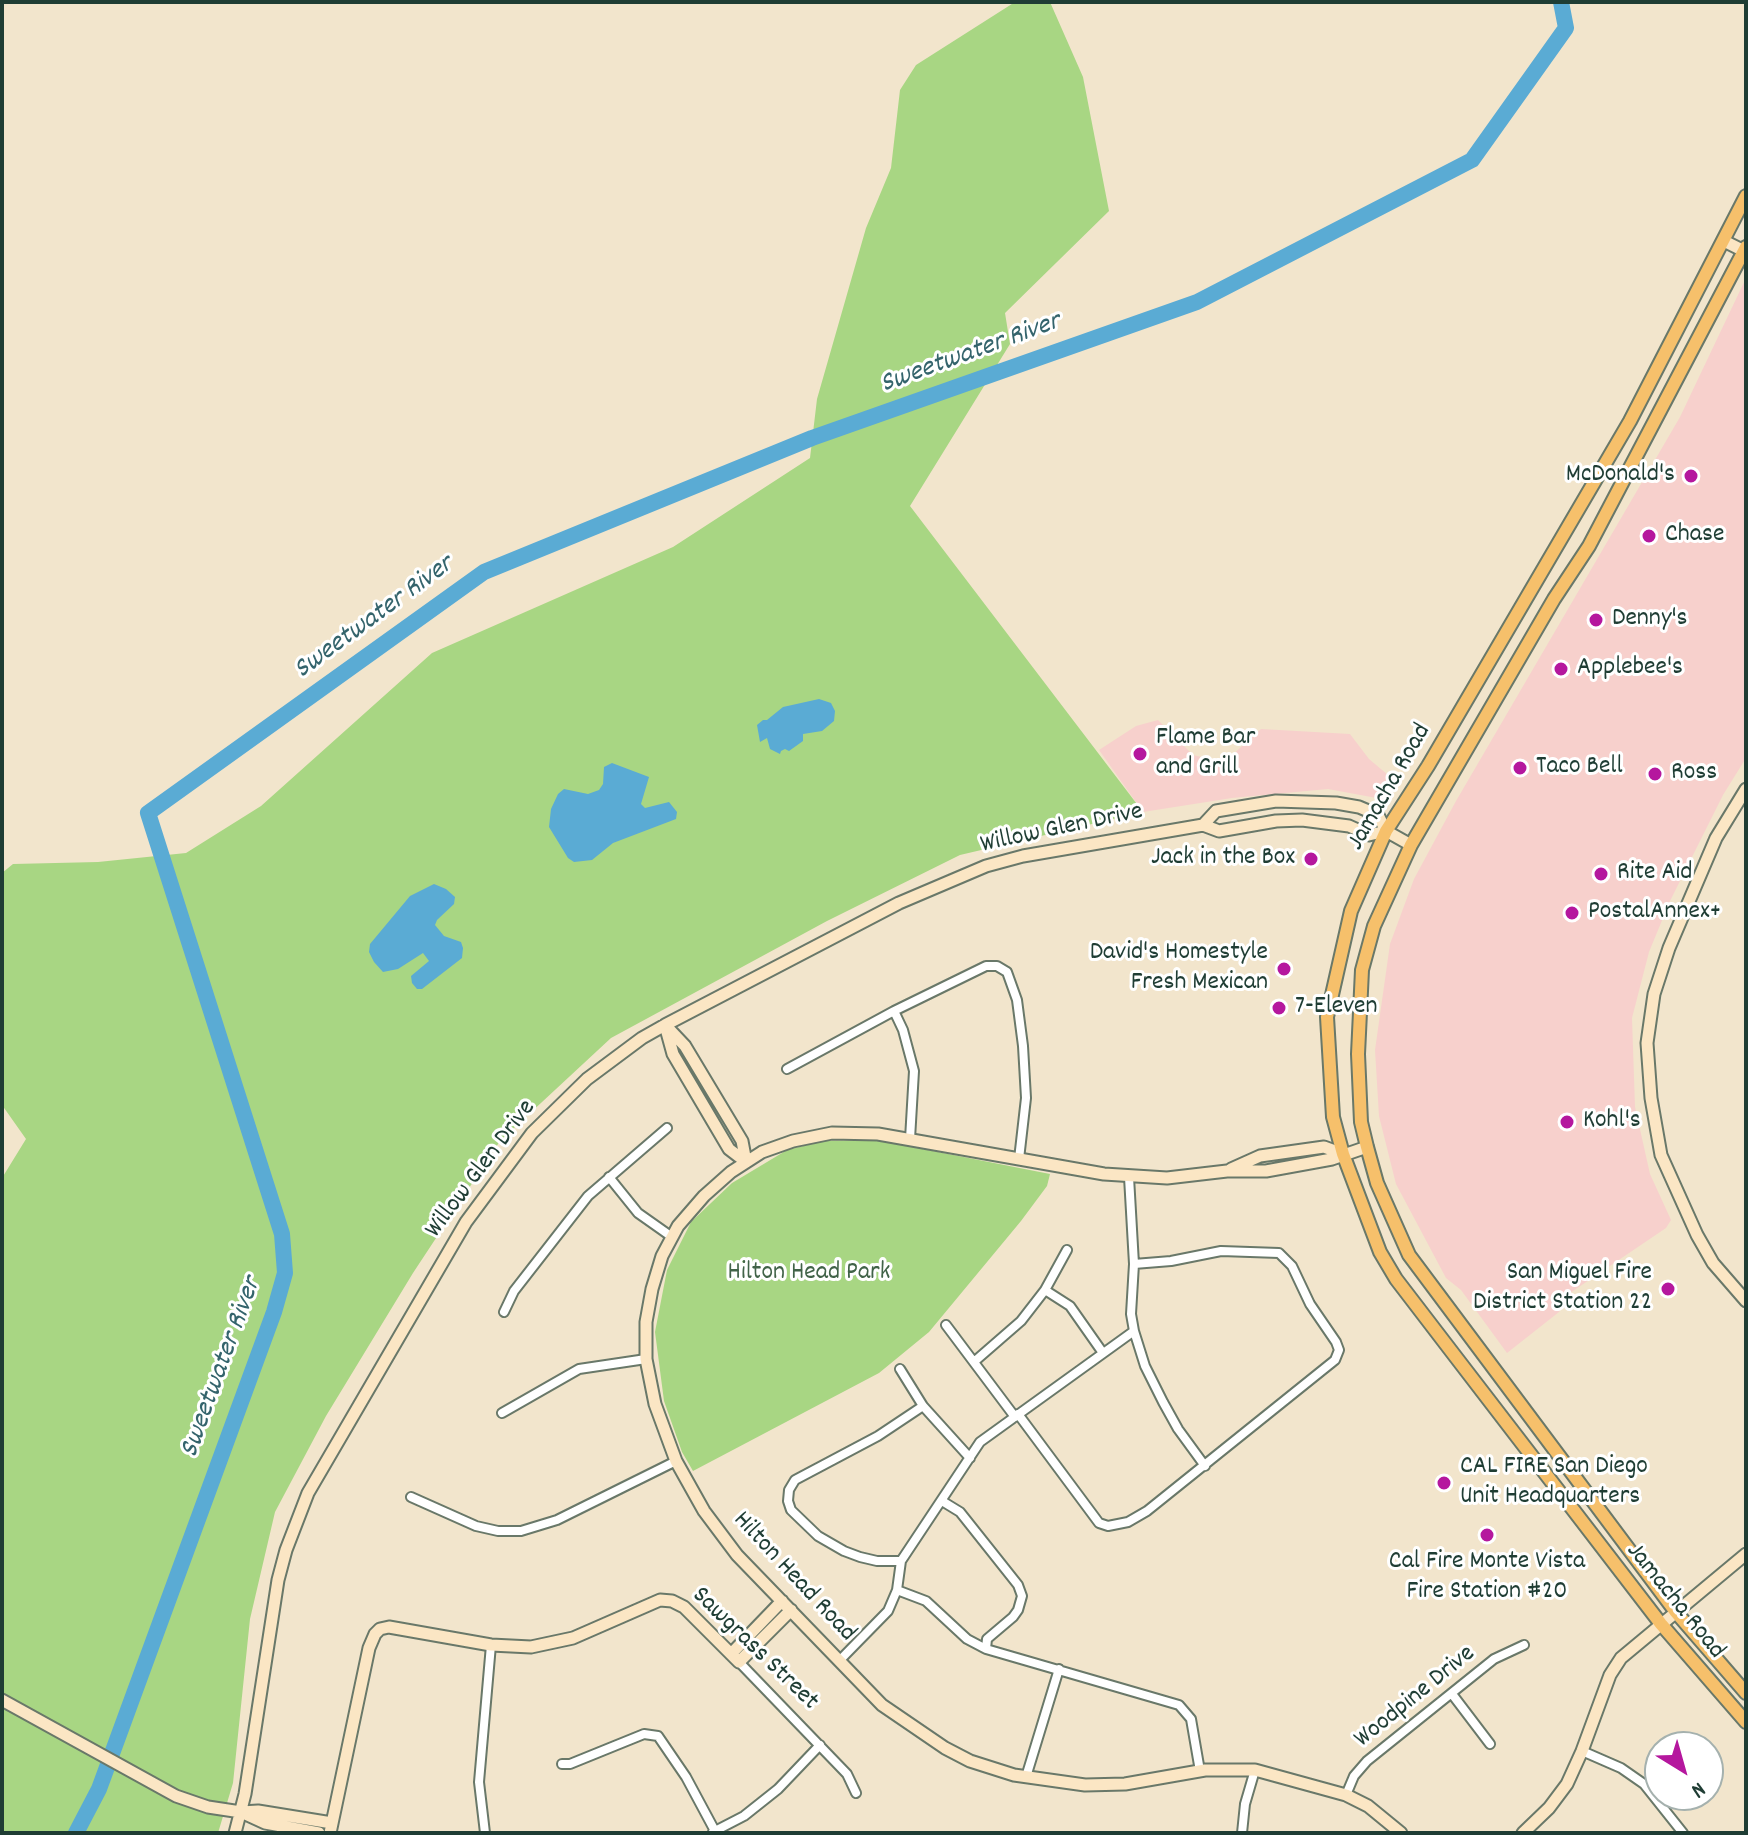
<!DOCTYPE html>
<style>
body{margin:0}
#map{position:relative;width:1748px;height:1835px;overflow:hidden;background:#f2e5cc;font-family:Dekko,sans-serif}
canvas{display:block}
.frame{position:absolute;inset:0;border:4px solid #1f3d34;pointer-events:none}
.north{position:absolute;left:1644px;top:1731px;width:80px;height:80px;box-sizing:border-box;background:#fff;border:2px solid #a5b1ae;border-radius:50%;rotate:143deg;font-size:22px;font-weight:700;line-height:32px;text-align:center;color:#1f3d34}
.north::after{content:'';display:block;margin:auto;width:28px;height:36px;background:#b5179e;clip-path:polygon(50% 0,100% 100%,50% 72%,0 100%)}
</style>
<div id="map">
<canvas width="1748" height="1835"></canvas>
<div class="frame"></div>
<div class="north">N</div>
</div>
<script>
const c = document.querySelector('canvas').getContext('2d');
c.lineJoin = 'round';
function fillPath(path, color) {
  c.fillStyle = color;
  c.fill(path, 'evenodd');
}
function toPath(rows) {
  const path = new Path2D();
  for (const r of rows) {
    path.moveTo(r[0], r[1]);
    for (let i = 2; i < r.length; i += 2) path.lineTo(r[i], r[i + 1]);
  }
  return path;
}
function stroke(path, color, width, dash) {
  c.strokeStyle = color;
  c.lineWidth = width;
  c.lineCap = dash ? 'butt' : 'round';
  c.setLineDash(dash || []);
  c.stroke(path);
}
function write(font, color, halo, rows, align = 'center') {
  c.font = font + ' Dekko,sans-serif';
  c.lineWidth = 6;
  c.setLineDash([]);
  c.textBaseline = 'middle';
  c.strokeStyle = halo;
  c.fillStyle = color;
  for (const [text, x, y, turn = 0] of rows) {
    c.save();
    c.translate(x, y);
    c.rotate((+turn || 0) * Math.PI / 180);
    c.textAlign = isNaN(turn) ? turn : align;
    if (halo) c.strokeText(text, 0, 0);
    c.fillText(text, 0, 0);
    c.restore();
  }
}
const built = toPath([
 [1746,278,1746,758,1723,795,1670,901,1649,952,1632,1018,1635,1107,1650,1174,1671,1220,1666,1228,1570,1293,1559,1312,1507,1353,1461,1290,1446,1278,1396,1184,1379,1116,1375,1050,1390,944,1414,879,1456,801,1680,417],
 [1158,720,1193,755,1210,759,1230,757,1261,729,1350,734,1369,759,1394,780,1382,799,1328,789,1232,798,1143,812,1099,750,1136,726]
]);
const green = toPath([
 [1015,2,1050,2,1083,77,1109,211,1005,313,1010,344,910,506,1143,812,960,855,827,921,611,1038,500,1141,413,1273,326,1416,275,1512,250,1619,233,1783,218,1833,2,1833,2,1178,26,1139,2,1105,2,873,13,864,98,862,186,853,261,806,432,653,673,547,810,458,817,399,866,228,891,168,900,90,916,65],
 [877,1140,1050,1174,1047,1186,1021,1221,929,1332,879,1373,693,1471,682,1452,664,1401,655,1332,667,1270,691,1222,732,1183,787,1150,824,1141]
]);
const water = toPath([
 [819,699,831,703,835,711,834,721,822,731,803,734,803,741,789,751,785,749,781,751,780,754,770,749,767,738,760,742,757,725,763,720,767,720,783,707],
 [612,763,649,777,641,804,645,808,669,802,677,812,676,819,613,843,592,860,574,862,568,858,549,827,551,809,558,794,564,789,588,794,599,790,603,784,604,767],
 [434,884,446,889,455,897,454,904,437,920,435,925,444,936,461,942,463,948,462,958,422,989,417,989,412,983,411,976,429,961,423,953,398,969,383,972,374,962,369,952,370,944,410,896]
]);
const river = toPath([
 [76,1833,99,1789,274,1312,285,1273,282,1234,148,813,484,572,812,438,1197,302,1472,160,1566,28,1561,2]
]);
const street = toPath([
 [894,1011,903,1030,914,1071,910,1139],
 [787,1069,894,1011,986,966,997,966,1007,972,1017,1000,1023,1046,1026,1098,1019,1159],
 [609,1177,638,1213,672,1237],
 [1129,1177,1134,1264,1131,1314,1134,1331,1145,1366,1163,1402,1178,1429,1205,1466],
 [1045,1290,1070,1306,1103,1353],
 [504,1312,514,1291,588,1196,667,1128],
 [946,1325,1015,1417],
 [975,1361,1021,1321,1045,1290,1067,1250],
 [900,1369,923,1406,970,1458],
 [502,1413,579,1369,646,1359],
 [1018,1414,1099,1523,1108,1526,1128,1522,1147,1511,1335,1360,1339,1350,1336,1342,1310,1304,1292,1266,1279,1253,1221,1251,1171,1261,1134,1264],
 [411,1497,476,1526,498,1531,521,1531,557,1520,676,1461],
 [942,1501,960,1512,1018,1585,1022,1596,1018,1610,1013,1617,987,1639,986,1649],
 [901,1561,980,1442,1134,1331],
 [901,1561,877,1561,860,1557,844,1551,818,1536,791,1510,788,1501,789,1490,795,1480,878,1436,923,1406],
 [897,1590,926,1601,967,1639,986,1649,1179,1705,1191,1719,1200,1771],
 [840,1660,888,1611,897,1590,901,1561],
 [739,1662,847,1774,856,1793],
 [1452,1694,1490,1744],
 [1582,1751,1621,1768,1644,1784,1683,1833],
 [562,1764,570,1764,644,1734,658,1736,686,1777,715,1831],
 [1026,1777,1059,1669],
 [1346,1795,1354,1776,1367,1761,1494,1659,1524,1645],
 [713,1832,744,1816,778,1789,820,1745],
 [485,1833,479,1782,491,1645],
 [1242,1833,1245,1804,1255,1770]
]);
const secondary = toPath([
 [1724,241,1746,252],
 [1746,789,1716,838,1669,948,1654,994,1647,1043,1651,1098,1661,1155,1697,1235,1713,1263,1746,1301],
 [1203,825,1216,811,1276,801,1336,803,1359,807,1378,815,1386,831,1411,845],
 [665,1025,673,1054,729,1149,746,1162],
 [668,1028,685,1046,742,1141,746,1162],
 [1367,1147,1332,1159,1266,1171,1227,1171,1167,1178,1104,1174,878,1134,832,1133,793,1141,762,1152,731,1172,704,1196,678,1226,662,1256,652,1289,646,1322,646,1359,655,1404,676,1461,704,1511,737,1555,882,1705,945,1748,970,1761,1014,1775,1085,1785,1125,1784,1205,1770,1255,1770,1346,1795,1368,1806,1401,1833],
 [1231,1169,1260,1156,1324,1147,1343,1154],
 [731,1654,782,1601],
 [2,1700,176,1796,208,1807,241,1812,265,1823,319,1833],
 [242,1812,258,1811,332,1823],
 [235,1833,245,1794,278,1580,286,1550,308,1493,466,1222,532,1133,587,1079,642,1038,665,1025,899,903,986,866,1023,856,1203,825,1219,831,1276,821,1302,820,1349,826,1369,835,1386,831],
 [330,1833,369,1648,375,1634,380,1629,389,1627,491,1645,531,1647,573,1638,660,1600,672,1601,684,1607,739,1662,791,1610],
 [1523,1833,1549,1808,1567,1784,1582,1751,1610,1675,1621,1658,1746,1554]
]);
const primary = toPath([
 [1746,196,1630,421,1428,766,1386,831,1351,911,1327,1017,1333,1117,1343,1154,1380,1252,1396,1279,1455,1356,1661,1624,1746,1722],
 [1746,247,1589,546,1554,599,1411,845,1374,926,1362,970,1358,1054,1361,1122,1367,1147,1377,1183,1409,1255,1675,1611,1746,1693]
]);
const markers = [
 [1691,476,8,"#b5179e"],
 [1649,536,8,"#b5179e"],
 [1596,620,8,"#b5179e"],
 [1561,669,8,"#b5179e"],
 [1140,754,8,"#b5179e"],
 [1520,768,8,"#b5179e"],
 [1655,774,8,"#b5179e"],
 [1311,859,8,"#b5179e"],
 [1601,874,8,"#b5179e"],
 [1572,913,8,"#b5179e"],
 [1284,969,8,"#b5179e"],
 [1279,1008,8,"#b5179e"],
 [1567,1122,8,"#b5179e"],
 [1668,1289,8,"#b5179e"],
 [1444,1483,8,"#b5179e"],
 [1487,1535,8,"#b5179e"]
];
const poiNames = [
 ["McDonald's",1675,476,"right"],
 ["Chase",1665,536],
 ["Denny's",1612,620],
 ["Applebee's",1577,669],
 ["Flame Bar",1156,739],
 ["and Grill",1156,769],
 ["Taco Bell",1536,768],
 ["Ross",1671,774],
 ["Jack in the Box",1295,859,"right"],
 ["Rite Aid",1617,874],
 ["PostalAnnex+",1588,913],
 ["David's Homestyle",1268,954,"right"],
 ["Fresh Mexican",1268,984,"right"],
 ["7-Eleven",1295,1008],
 ["Kohl's",1583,1122],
 ["San Miguel Fire",1652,1274,"right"],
 ["District Station 22",1652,1304,"right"],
 ["CAL FIRE San Diego",1460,1468],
 ["Unit Headquarters",1460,1498],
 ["Cal Fire Monte Vista",1487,1563,"center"],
 ["Fire Station #20",1487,1593,"center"]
];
const streetNames = [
 ["Jamacha Road",1391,788,-60],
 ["Willow Glen Drive",1062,830,-12],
 ["Willow Glen Drive",482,1170,-53],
 ["Hilton Head Road",793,1578,47],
 ["Jamacha Road",1674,1602,51],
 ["Sawgrass Street",754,1650,44],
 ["Woodpine Drive",1416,1698,-39]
];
const parkNames = [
 ["Hilton Head Park",809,1274]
];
const waterNames = [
 ["Sweetwater River",971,355,-20],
 ["Sweetwater River",375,619,-36],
 ["Sweetwater River",223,1368,-70]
];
fillPath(built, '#f7d0cc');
fillPath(green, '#a8d683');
fillPath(water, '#5aabd4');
stroke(river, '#5aabd4', 16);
stroke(street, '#697869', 12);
stroke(secondary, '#697869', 15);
stroke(primary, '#697869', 16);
stroke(street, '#fff', 8);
stroke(secondary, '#fbe6c4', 11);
stroke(primary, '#f6c06b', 12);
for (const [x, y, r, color] of markers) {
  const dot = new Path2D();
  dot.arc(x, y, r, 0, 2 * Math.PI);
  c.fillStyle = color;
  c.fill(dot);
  stroke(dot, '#fff', 3);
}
write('26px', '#1f3d34', '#fff', poiNames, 'left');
write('26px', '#1f3d34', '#fff', streetNames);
write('26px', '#416348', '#fff', parkNames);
write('italic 28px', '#34646c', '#fff', waterNames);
</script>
